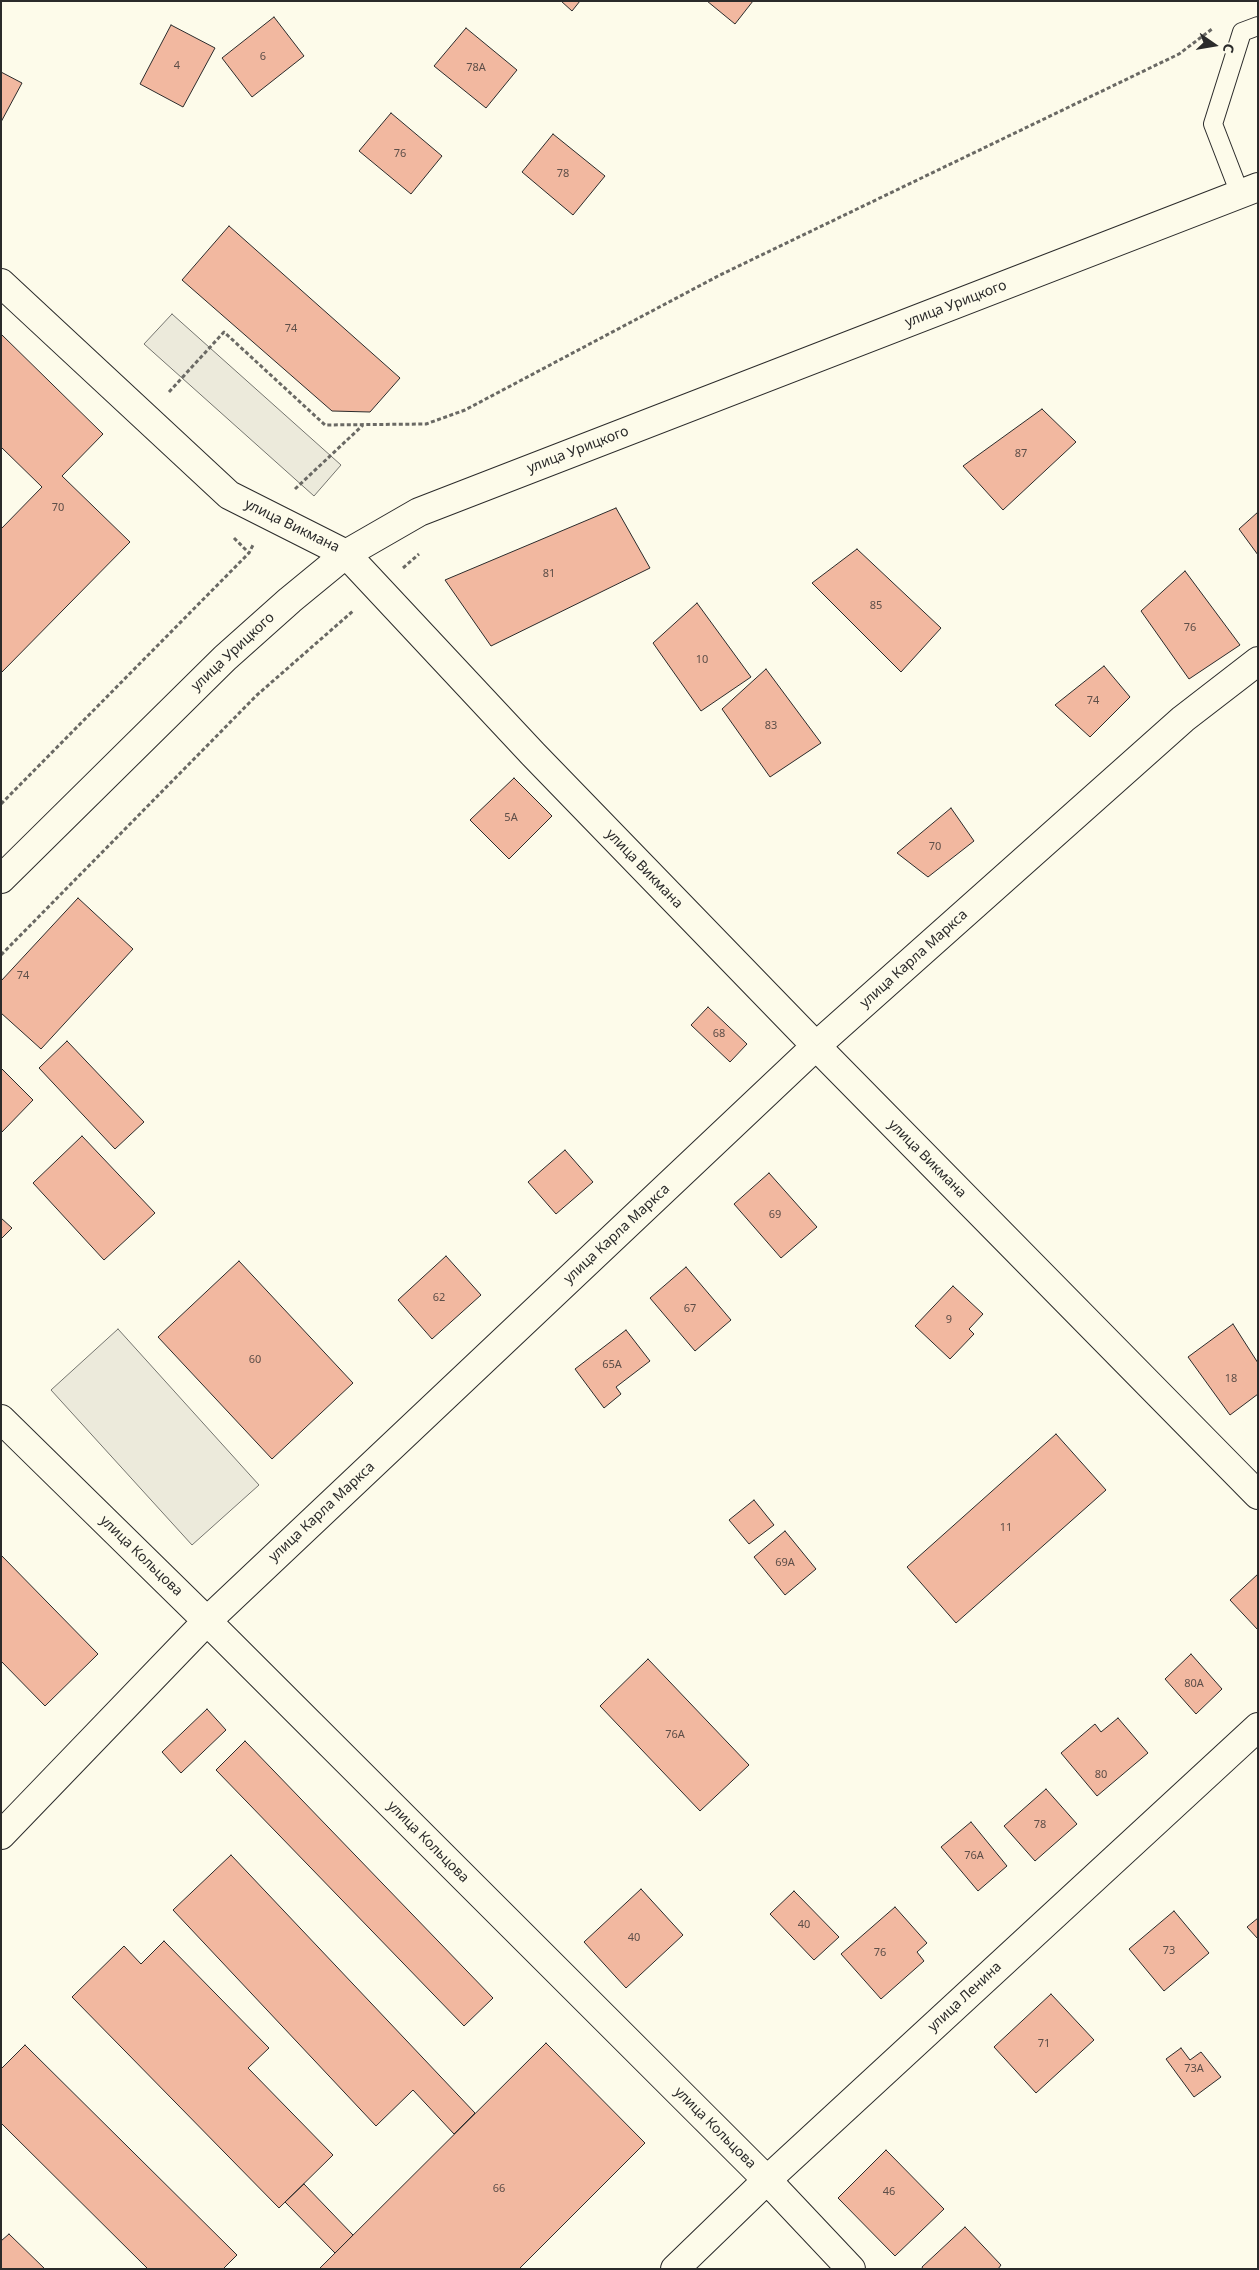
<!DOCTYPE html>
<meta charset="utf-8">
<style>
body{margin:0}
#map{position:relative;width:1259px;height:2270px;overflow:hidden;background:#fdfbea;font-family:"Noto Sans",sans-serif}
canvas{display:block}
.frame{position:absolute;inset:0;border:2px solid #2b2b2b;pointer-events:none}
.north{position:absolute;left:1189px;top:20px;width:50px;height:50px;-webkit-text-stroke:4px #fdfbea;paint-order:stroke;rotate:103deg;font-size:14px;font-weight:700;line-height:20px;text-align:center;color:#2b2b2b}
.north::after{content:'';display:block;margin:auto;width:18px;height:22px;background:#2b2b2b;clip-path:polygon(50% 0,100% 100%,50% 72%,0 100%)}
</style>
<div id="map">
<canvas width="1259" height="2270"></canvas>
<div class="frame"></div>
<div class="north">С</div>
</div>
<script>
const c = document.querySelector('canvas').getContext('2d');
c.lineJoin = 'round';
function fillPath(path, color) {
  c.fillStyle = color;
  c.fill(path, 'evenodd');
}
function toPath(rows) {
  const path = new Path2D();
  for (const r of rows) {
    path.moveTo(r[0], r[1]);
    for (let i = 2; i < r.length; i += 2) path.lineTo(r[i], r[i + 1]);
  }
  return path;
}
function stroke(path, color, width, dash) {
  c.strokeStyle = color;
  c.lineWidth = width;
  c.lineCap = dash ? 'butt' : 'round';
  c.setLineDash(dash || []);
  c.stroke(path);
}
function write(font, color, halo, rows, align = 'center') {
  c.font = font + ' "Noto Sans",sans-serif';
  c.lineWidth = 4;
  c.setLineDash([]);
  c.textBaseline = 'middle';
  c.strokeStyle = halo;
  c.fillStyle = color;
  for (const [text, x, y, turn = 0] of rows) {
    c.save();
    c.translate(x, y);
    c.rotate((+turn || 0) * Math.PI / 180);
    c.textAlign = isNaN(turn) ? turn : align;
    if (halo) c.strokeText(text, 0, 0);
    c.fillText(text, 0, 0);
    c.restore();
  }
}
const parking = toPath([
 [172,314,341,465,314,496,144,344,172,314],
 [118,1329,259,1485,192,1545,51,1390,118,1329]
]);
const building = toPath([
 [561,1,580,1,572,11,561,1],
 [707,1,753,1,735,24,707,1],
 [274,17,304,56,252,97,222,58,274,17],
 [171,25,215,48,183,107,140,84,171,25],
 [466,28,517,70,486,108,434,66,466,28],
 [1,72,22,83,1,122,1,72],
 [391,113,442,156,411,194,359,151,391,113],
 [553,134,605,176,573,215,522,172,553,134],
 [229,226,400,378,370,412,332,411,182,280,229,226],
 [1,334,103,434,62,476,130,542,1,673,1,529,42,487,1,447,1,334],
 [1042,409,1076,442,1003,510,963,466,1042,409],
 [616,508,650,568,491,646,445,580,616,508],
 [1258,512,1258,555,1239,529,1258,512],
 [857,549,941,628,901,672,812,583,857,549],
 [1185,571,1240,645,1189,679,1141,611,1185,571],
 [697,603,751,677,701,711,653,643,697,603],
 [1104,666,1130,697,1090,737,1055,705,1104,666],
 [766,669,821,743,770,777,722,709,766,669],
 [514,778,552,816,509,859,470,820,514,778],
 [951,808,974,841,928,877,897,853,951,808],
 [78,898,133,949,41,1049,1,1013,1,981,78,898],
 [708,1007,747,1044,730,1062,691,1025,708,1007],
 [67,1041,144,1122,115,1149,39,1068,67,1041],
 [1,1068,33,1100,1,1133,1,1068],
 [82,1136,155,1213,104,1260,33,1183,82,1136],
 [565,1150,593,1182,556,1214,528,1182,565,1150],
 [769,1173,817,1227,781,1258,734,1204,769,1173],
 [1,1218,12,1228,1,1239,1,1218],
 [446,1256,481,1295,432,1339,398,1300,446,1256],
 [239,1261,353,1383,272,1459,158,1337,239,1261],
 [686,1267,731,1320,695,1351,650,1298,686,1267],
 [953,1286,983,1314,969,1329,974,1334,950,1359,915,1326,953,1286],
 [1233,1324,1258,1363,1258,1394,1230,1415,1188,1357,1233,1324],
 [626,1330,650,1361,616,1387,621,1394,604,1408,575,1369,626,1330],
 [1056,1434,1106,1490,956,1623,907,1567,1056,1434],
 [754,1500,774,1525,749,1544,729,1520,754,1500],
 [785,1531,816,1569,785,1595,754,1557,785,1531],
 [1,1555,98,1654,45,1706,1,1661,1,1555],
 [1258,1574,1258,1630,1230,1600,1258,1574],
 [1191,1654,1222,1689,1196,1714,1165,1679,1191,1654],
 [648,1659,749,1765,700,1811,600,1706,648,1659],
 [207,1709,226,1730,181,1773,162,1752,207,1709],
 [1118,1718,1148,1753,1097,1796,1061,1753,1095,1724,1101,1732,1118,1718],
 [245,1741,493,1998,464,2026,216,1770,245,1741],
 [1046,1789,1077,1824,1035,1861,1004,1826,1046,1789],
 [971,1822,1007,1866,978,1891,941,1847,971,1822],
 [231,1855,475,2113,454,2134,413,2090,376,2126,173,1910,231,1855],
 [641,1889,683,1935,626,1988,584,1942,641,1889],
 [794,1891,839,1937,814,1960,770,1914,794,1891],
 [895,1907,927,1943,917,1952,924,1961,881,1999,841,1954,895,1907],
 [1174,1911,1209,1953,1164,1991,1129,1949,1174,1911],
 [1258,1918,1258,1939,1247,1927,1258,1918],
 [164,1941,269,2048,248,2068,333,2155,279,2208,72,1997,124,1946,141,1964,164,1941],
 [1051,1994,1094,2040,1036,2093,994,2047,1051,1994],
 [546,2043,645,2143,519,2269,319,2269,546,2043],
 [25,2045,237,2255,223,2269,148,2269,1,2123,1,2069,25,2045],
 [1181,2048,1190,2060,1201,2052,1221,2077,1194,2097,1166,2059,1181,2048],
 [886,2150,944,2209,895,2256,838,2198,886,2150],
 [304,2184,353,2235,335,2253,285,2202,304,2184],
 [965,2227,1001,2265,998,2269,923,2269,922,2267,965,2227],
 [9,2234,45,2269,1,2269,1,2241,9,2234]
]);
const path = toPath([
 [169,392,224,332,325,425,426,424,465,410,720,275,1179,54,1212,29],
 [295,489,363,425],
 [234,538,249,553],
 [403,568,419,554],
 [1,804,249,553,253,545],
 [1,955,257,695,353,611]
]);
const service = toPath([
 [1240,194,1213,124,1242,32,1258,26]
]);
const minor = toPath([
 [1,283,229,495,346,554,533,754,816,1046,1258,1495],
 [1,1419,207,1621,767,2180,851,2269],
 [1,1835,207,1621,816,1046,1183,719,1258,661],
 [675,2269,767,2180,1258,1727]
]);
const primary = toPath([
 [1,879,225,658,290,600,346,554,419,512,1258,187]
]);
const numberNames = [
 ["6",263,57],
 ["4",177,66],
 ["78А",476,68],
 ["76",400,154],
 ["78",563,174],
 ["74",291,329],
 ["87",1021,454],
 ["70",58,508],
 ["81",549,574],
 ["85",876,606],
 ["76",1190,628],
 ["10",702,660],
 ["74",1093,701],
 ["83",771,726],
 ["5А",511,818],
 ["70",935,847],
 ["74",23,976],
 ["68",719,1034],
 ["69",775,1215],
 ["62",439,1298],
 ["67",690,1309],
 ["9",949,1320],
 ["60",255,1360],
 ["65А",612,1365],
 ["18",1231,1379],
 ["11",1006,1528],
 ["69А",785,1563],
 ["80А",1194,1684],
 ["76А",675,1735],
 ["80",1101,1775],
 ["78",1040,1825],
 ["76А",974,1856],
 ["40",804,1925],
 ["40",634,1938],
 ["73",1169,1951],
 ["76",880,1953],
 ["71",1044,2044],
 ["73А",1194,2069],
 ["66",499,2189],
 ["46",889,2192]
];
const streetNames = [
 ["улица Урицкого",956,304,-21],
 ["улица Урицкого",578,450,-21],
 ["улица Викмана",292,526,26],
 ["улица Урицкого",233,652,-43],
 ["улица Викмана",644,869,46],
 ["улица Карла Маркса",914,959,-42],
 ["улица Викмана",927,1159,45],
 ["улица Карла Маркса",617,1234,-43],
 ["улица Карла Маркса",322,1512,-43],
 ["улица Кольцова",141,1556,44],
 ["улица Кольцова",428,1842,45],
 ["улица Ленина",965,1997,-43],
 ["улица Кольцова",715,2128,45]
];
fillPath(parking, '#eceadb');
stroke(parking, '#74746e', 1);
fillPath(building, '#f2b8a0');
stroke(building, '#2b2b2b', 1);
stroke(service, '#2b2b2b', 20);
stroke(minor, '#2b2b2b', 30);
stroke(primary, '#2b2b2b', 30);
stroke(path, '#6a6964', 3, [4, 2.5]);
stroke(service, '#fdfbea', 18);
stroke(minor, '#fdfbea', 28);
stroke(primary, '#fdfbea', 28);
write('11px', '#5d4e48', null, numberNames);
write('14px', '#2b2b2b', '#fdfbea', streetNames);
</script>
